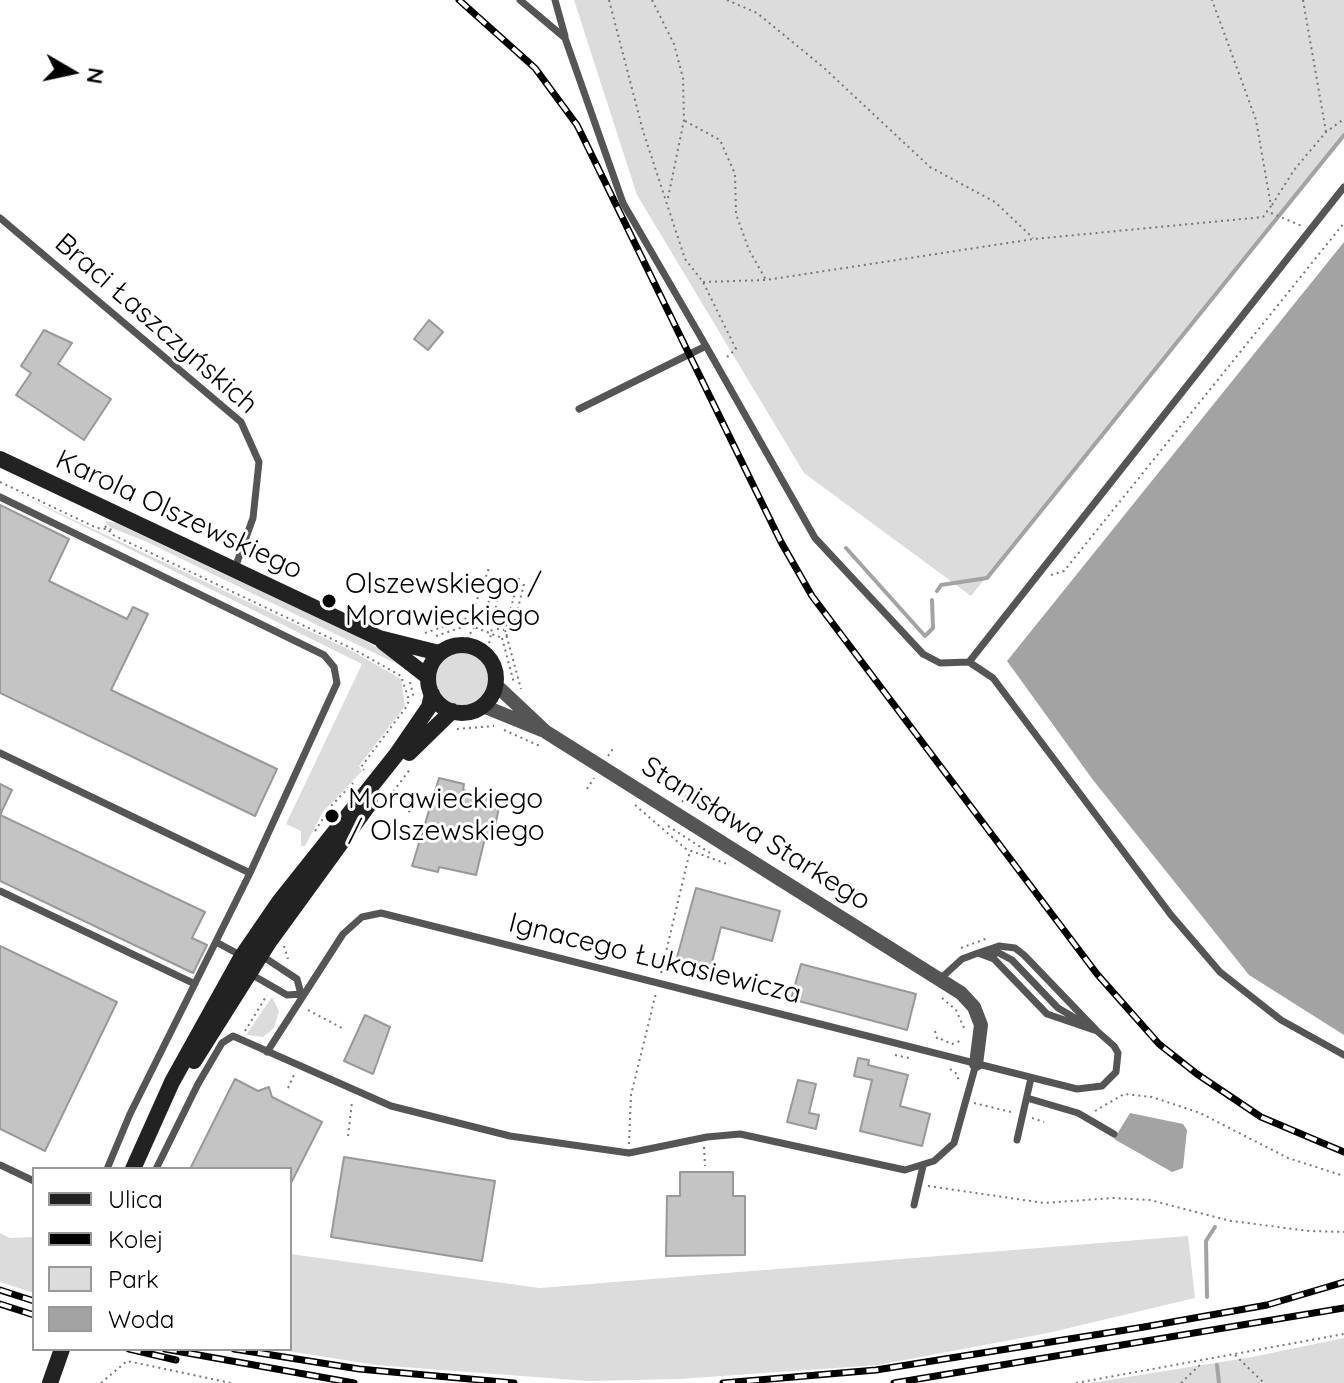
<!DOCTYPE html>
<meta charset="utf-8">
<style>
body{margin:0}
#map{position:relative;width:1344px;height:1383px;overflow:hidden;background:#fff;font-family:Quicksand,sans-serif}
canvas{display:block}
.legend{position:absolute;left:32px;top:1167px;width:260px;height:184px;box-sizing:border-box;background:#fff;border:2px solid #999;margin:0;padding:10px 14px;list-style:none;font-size:24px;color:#000}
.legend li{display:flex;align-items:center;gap:16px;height:40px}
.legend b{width:40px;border:2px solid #999}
.north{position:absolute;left:32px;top:32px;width:80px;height:80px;-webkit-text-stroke:6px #fff;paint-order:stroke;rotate:99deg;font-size:22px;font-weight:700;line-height:32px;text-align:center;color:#000}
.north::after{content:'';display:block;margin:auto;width:28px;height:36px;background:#000;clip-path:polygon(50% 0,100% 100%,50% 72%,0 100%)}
</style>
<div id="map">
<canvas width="1344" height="1383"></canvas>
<ul class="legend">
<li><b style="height:10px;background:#222"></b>Ulica</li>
<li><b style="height:10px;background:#000"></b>Kolej</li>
<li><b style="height:22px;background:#dcdcdc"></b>Park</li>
<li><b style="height:22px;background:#a3a3a3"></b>Woda</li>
</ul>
<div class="north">N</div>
</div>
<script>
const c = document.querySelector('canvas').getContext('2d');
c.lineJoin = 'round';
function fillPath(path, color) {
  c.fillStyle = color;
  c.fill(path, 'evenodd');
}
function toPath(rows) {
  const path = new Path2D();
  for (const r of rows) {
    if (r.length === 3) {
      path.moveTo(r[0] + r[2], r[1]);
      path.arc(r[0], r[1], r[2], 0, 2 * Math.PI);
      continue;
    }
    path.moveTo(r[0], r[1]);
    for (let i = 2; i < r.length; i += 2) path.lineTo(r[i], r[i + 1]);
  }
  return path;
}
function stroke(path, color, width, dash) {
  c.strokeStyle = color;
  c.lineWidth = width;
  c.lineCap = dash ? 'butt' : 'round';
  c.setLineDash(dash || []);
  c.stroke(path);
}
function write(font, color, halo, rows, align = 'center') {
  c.font = font + ' Quicksand,sans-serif';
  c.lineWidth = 6;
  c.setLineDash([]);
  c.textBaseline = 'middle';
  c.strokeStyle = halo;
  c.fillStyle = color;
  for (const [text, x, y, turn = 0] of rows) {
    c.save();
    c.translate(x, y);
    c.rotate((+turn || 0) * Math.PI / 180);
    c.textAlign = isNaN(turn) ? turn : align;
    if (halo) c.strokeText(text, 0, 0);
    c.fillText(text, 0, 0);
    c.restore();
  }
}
const green = toPath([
 [574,0,1344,0,1344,135,971,596,804,473,637,195],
 [0,485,352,651,401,679,405,706,359,766,362,771,323,812,305,846,301,846,301,831,286,824,362,664],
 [105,521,116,523,358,637,402,661,399,665,145,541,109,527],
 [463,679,28],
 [272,997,279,1011,274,1028,263,1037,246,1035],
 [0,1233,10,1238,34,1237,34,1293,0,1282],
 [1188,1236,1195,1298,1048,1333,878,1365,680,1379,588,1381,376,1365,275,1349,290,1349,290,1254,540,1288],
 [1344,1338,1344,1383,1090,1383,1252,1357]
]);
const water = toPath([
 [1344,242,1344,1035,1249,975,1093,780,1007,661],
 [1130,1113,1183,1124,1187,1130,1183,1168,1172,1172,1114,1139]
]);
const stream = toPath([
 [846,548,925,636,933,628,932,600],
 [937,591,941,585,987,578,1344,135],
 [1207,1297,1206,1241,1215,1227],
 [1217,1365,1219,1383]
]);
const building = toPath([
 [429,320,443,332,428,350,414,339,429,320],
 [44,330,72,343,58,364,111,399,84,440,16,395,31,373,21,366,44,330],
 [0,505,69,539,49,581,127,619,133,607,148,614,111,690,277,769,255,816,0,693,0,505],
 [439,778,464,784,463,790,501,799,492,839,485,838,476,875,439,867,438,872,412,866,439,778],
 [0,784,12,790,0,815,205,912,192,938,207,945,193,973,0,881,0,784],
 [696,888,780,911,772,941,721,927,710,970,676,961,696,888],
 [0,946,117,1002,45,1151,0,1129,0,946],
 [801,964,916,994,907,1030,791,999,801,964],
 [365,1015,390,1027,373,1074,344,1061,365,1015],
 [858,1058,869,1060,868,1065,908,1075,900,1106,930,1114,922,1146,860,1131,872,1080,854,1076,858,1058],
 [235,1079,258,1091,269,1087,272,1097,322,1122,290,1185,290,1169,190,1169,235,1079],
 [798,1080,816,1084,809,1113,819,1115,816,1129,787,1122,798,1080],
 [344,1157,495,1181,482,1261,331,1237,344,1157],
 [680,1172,733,1172,733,1196,745,1196,745,1255,666,1256,667,1196,680,1196,680,1172]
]);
const path = toPath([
 [609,0,643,131,685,259,703,282,736,349,727,357],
 [652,0,674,44,683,78,684,120,668,198],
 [727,0,757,13,823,67,930,167,995,202,1033,238],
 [1303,0,1326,132],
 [685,121,720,140,735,174,736,214,749,250,766,280],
 [1272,205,1294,170,1326,132,1344,119],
 [1271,213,1302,226],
 [703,282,766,280,1034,239,1263,217,1271,206,1256,120,1212,0],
 [0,482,97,528,115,530],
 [105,526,113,535,355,650,401,676,409,700,407,706,361,767,364,770],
 [222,545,231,536,235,538],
 [255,547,258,559,267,568],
 [1051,575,1064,571,1344,223],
 [519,578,505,630,521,689],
 [471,616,489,568],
 [484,623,489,625],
 [497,629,504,630],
 [425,633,470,617,477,620],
 [436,636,469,625,502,638],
 [506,636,513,628,525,580],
 [502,638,514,683],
 [464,644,499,584],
 [487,655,501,580],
 [410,682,414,699],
 [457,729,494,726],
 [504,730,542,747],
 [608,756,614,747],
 [587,789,594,778],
 [388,798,410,812],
 [386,801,411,768],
 [682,802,688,793],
 [635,805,686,849,730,865],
 [668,826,710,853],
 [315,831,331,806,353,783],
 [284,946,288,959],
 [961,948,988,938],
 [661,973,690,851],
 [942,998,956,1010,965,1030],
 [308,1010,342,1028],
 [245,1031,267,995],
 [935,1031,938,1042],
 [941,1039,952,1044,963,1040],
 [895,1055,909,1058],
 [950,1069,957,1074,959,1082],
 [288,1088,294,1075],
 [974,1103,1011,1112],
 [1095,1111,1124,1094,1152,1097,1200,1113,1288,1158,1344,1176],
 [1032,1118,1044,1122],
 [348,1136,352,1102],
 [629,1144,631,1095,656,993],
 [704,1147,705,1166],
 [928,1186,1044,1203,1113,1198,1150,1200,1231,1221,1310,1231,1344,1232],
 [1235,1355,1264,1383],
 [101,1383,127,1361,231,1383],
 [1076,1383,1344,1334],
 [1181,1383,1203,1362]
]);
const lane = toPath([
 [520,0,565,38,623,203,706,346,579,409],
 [555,0,565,36],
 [0,218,241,422,259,462,253,518,235,568],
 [706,346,815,538,923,654,940,663,969,662,1344,187],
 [0,497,324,655,334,667,337,683,250,873,0,753],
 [969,662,993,678,1171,915,1220,972,1281,1020,1344,1055],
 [0,891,195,984],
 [216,942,242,956],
 [999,946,1015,948,1024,955,1097,1031,1047,1014,994,959,978,953,999,946],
 [262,956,297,979,301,994],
 [249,973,287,995,301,994],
 [267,1052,343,934,362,917,381,913,1077,1089,1102,1086,1116,1072,1118,1053,1114,1046,1097,1031,1058,1008,1012,960,999,953,978,953,962,959,940,979],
 [1027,1098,1078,1113,1114,1134],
 [1017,1140,1031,1078],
 [0,1165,34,1181],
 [107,1169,130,1114,250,873],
 [156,1169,198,1084,222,1043,233,1036,391,1106,510,1136,629,1153,707,1137,740,1134,905,1170,934,1161,954,1143,976,1064],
 [914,1205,923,1166]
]);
const street = toPath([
 [496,685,546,732,961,993,974,1007,981,1025,976,1064],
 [483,706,542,730]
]);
const secondary = toPath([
 [0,459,379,638,439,653],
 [383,642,428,677],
 [462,679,34],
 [409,753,452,711],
 [194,1061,269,942,370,803],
 [133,1169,172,1082,242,956,279,902,396,755,429,707,432,694],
 [50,1383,62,1349]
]);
const rail = toPath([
 [459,0,535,68,577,125,781,542,812,596,1097,974,1159,1044,1197,1074,1261,1117,1344,1152],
 [0,1290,34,1301],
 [0,1304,34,1315],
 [129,1349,176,1360],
 [165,1349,354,1383],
 [234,1349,359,1369,514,1383],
 [723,1383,876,1370,1144,1327,1267,1305,1344,1282],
 [894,1383,1344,1308]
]);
const markers = [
 [329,601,8,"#000"],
 [332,816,8,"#000"]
];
const streetNames = [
 ["Braci Łaszczyńskich",156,324,41],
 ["Karola Olszewskiego",179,515,25],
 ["Stanisława Starkego",756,834,32],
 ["Ignacego Łukasiewicza",655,959,14]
];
const poiNames = [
 ["Olszewskiego /",345,585],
 ["Morawieckiego",345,617],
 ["Morawieckiego",348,800],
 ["/ Olszewskiego",348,832]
];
fillPath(green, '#dcdcdc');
fillPath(water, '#a3a3a3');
stroke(stream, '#a3a3a3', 4);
fillPath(building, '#c4c4c4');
stroke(building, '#999', 2);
stroke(path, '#777', 2, [2, 4]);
stroke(lane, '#555', 7);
stroke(street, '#555', 14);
stroke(secondary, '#222', 16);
stroke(rail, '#000', 7);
stroke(rail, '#fff', 4, [12]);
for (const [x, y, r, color] of markers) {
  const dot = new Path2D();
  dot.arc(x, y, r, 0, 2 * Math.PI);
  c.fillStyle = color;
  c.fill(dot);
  stroke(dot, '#fff', 3);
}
write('28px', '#000', '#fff', streetNames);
write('28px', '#000', '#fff', poiNames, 'left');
</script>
